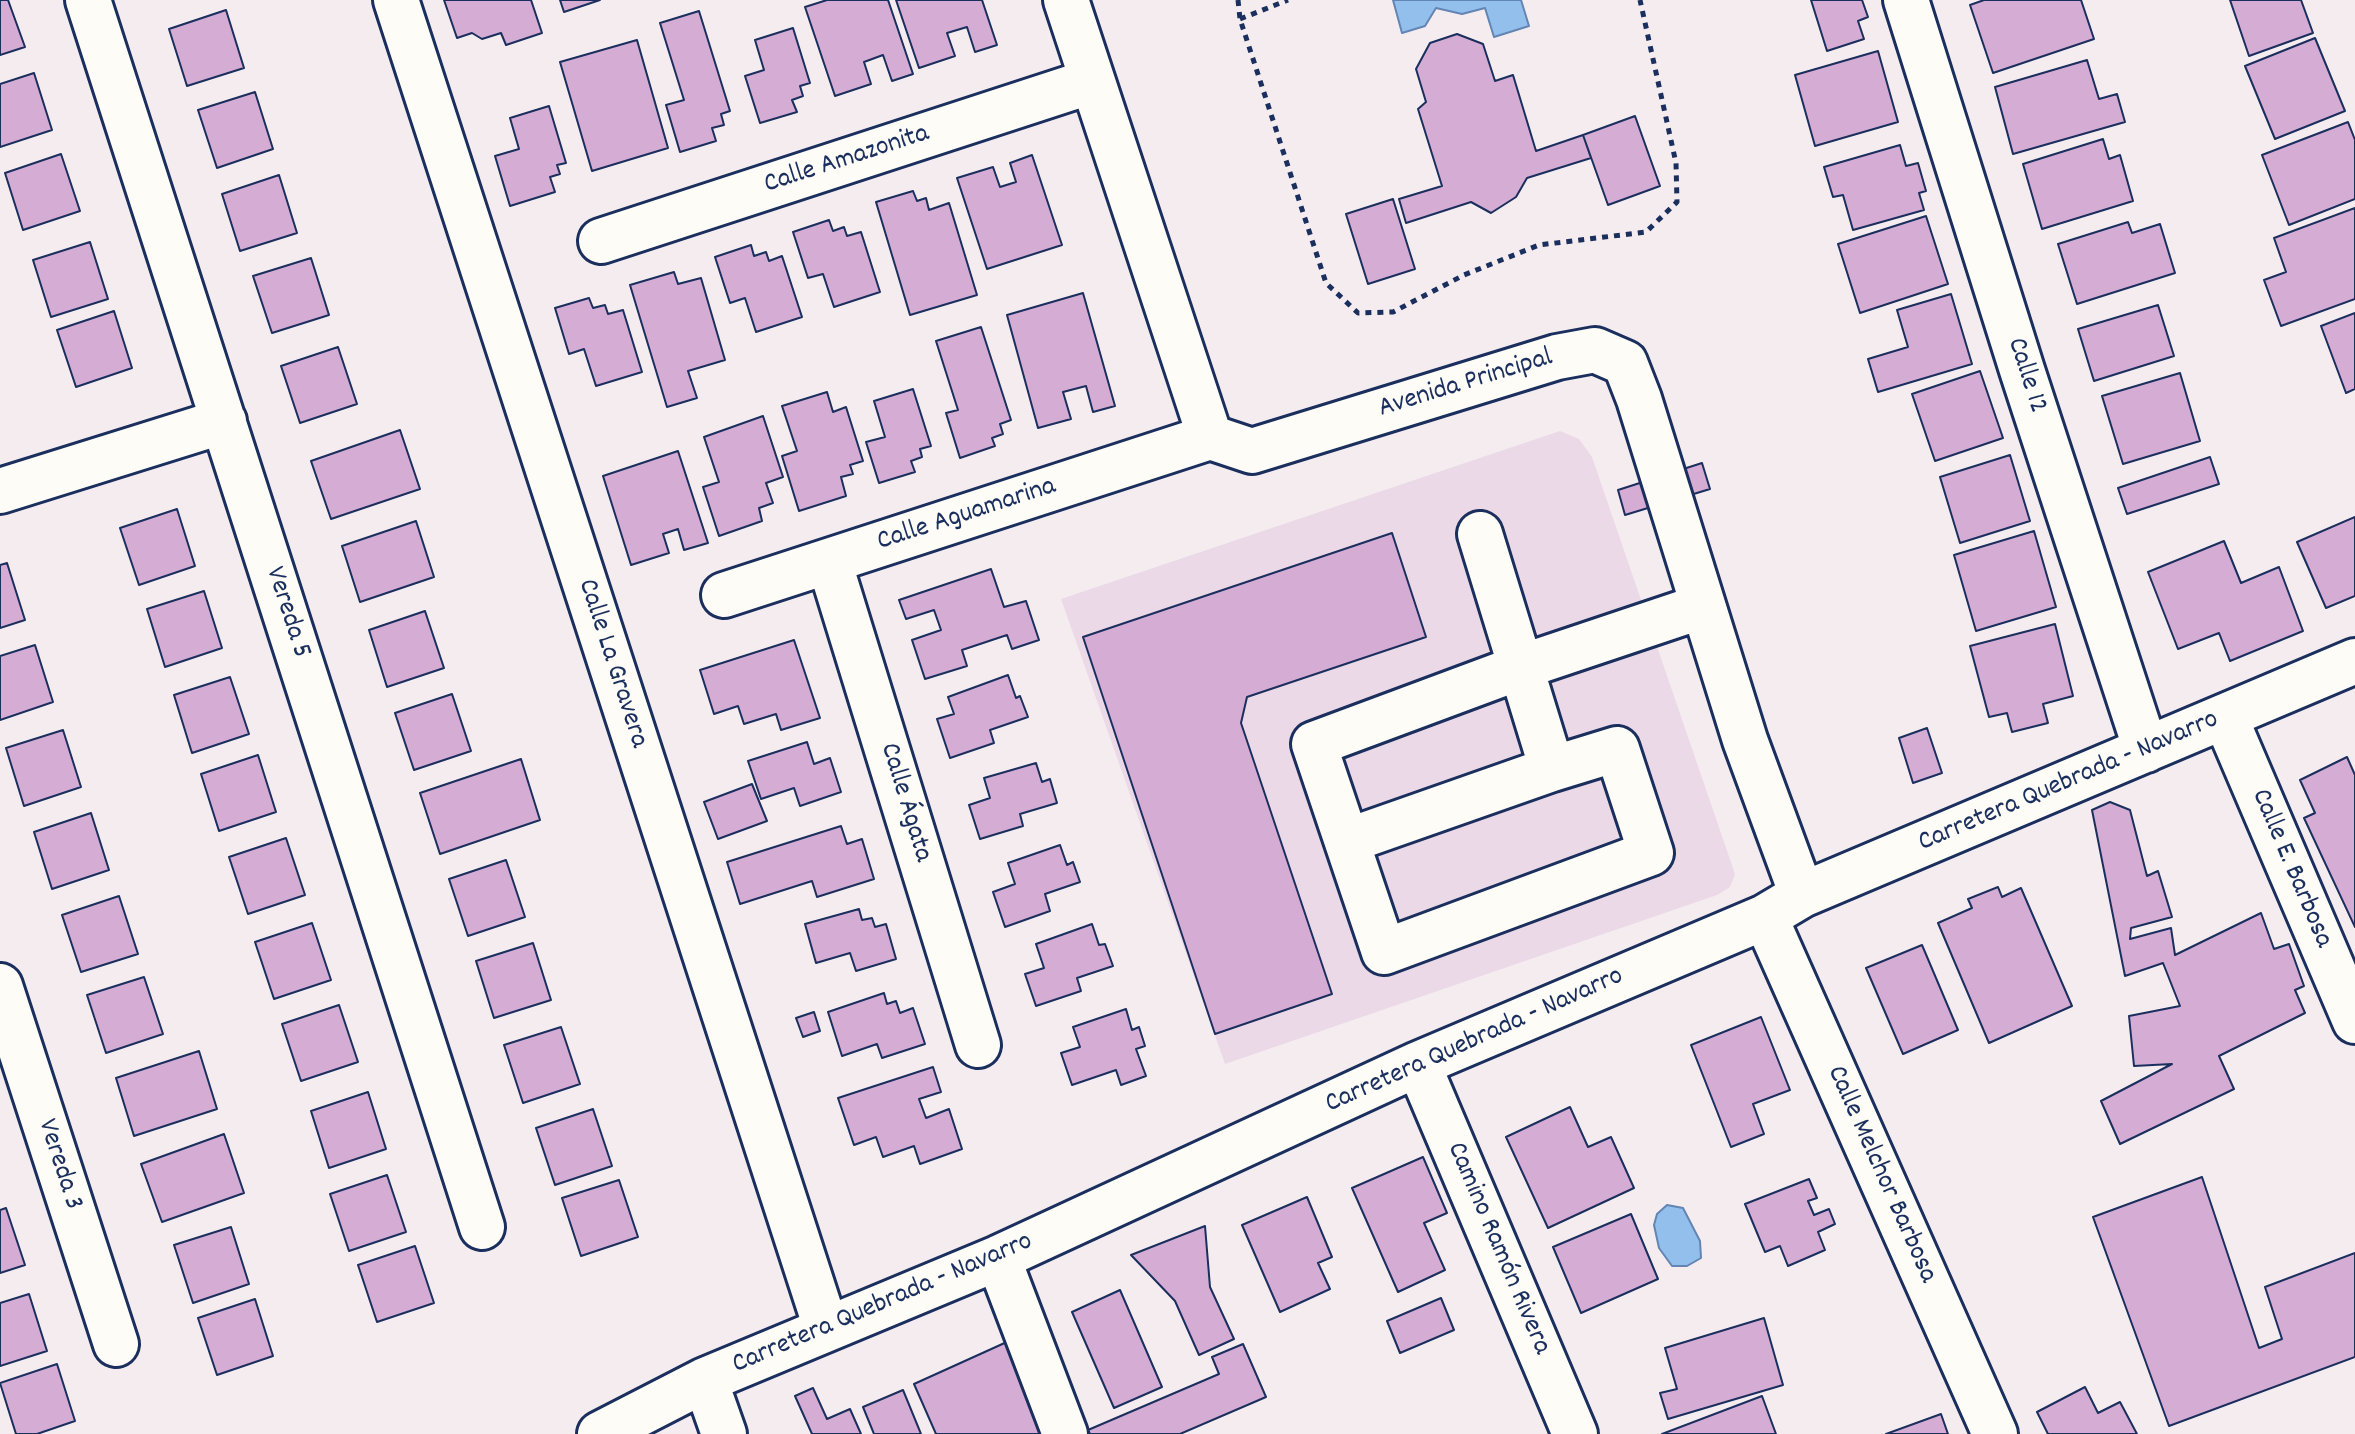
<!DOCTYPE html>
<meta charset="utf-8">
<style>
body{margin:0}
canvas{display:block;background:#f5ecf0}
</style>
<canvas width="2355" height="1434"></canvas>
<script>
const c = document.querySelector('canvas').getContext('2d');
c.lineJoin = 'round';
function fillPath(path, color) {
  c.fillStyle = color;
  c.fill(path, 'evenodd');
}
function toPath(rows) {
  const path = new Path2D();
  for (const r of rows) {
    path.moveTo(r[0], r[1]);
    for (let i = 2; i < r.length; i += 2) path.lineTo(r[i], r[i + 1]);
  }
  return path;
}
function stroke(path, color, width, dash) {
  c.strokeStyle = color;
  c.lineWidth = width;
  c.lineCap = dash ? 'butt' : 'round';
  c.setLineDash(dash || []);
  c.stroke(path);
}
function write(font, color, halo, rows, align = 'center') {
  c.font = font + ' Dekko,sans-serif';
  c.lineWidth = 6;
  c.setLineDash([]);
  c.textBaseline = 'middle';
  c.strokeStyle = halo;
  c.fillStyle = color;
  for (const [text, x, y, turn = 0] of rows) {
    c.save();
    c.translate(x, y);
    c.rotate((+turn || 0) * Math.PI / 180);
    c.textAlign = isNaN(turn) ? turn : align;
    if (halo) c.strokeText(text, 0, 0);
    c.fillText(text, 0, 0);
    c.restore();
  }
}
const built = toPath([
 [1560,431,1579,439,1592,457,1735,874,1730,887,1717,895,1225,1064,1061,599]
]);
const water = toPath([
 [1393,0,1521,0,1529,26,1494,37,1485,8,1462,14,1436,8,1425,26,1402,33,1393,0],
 [1667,1205,1683,1208,1700,1241,1701,1258,1687,1266,1672,1266,1659,1248,1654,1225,1657,1214,1667,1205]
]);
const building = toPath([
 [0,0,8,0,25,47,0,55,0,0],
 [444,0,531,0,542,33,506,45,501,33,482,39,472,33,457,38,444,0],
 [560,0,600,0,564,12,560,0],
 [827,0,888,0,913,74,892,81,883,55,864,62,871,84,835,96,805,7,827,0],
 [896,0,982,0,997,45,975,52,967,27,947,33,955,56,919,68,896,0],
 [1811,0,1862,0,1868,17,1858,21,1864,39,1827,51,1811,0],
 [1984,0,2081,0,2094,39,1993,73,1970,5,1984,0],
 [2230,0,2301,0,2313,33,2249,56,2230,0],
 [226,10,244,68,187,86,169,29,226,10],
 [699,11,730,111,721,114,724,125,712,128,716,141,680,152,666,105,684,100,660,23,699,11],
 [793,28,810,83,800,86,803,96,792,100,797,112,760,123,745,76,764,70,755,40,793,28],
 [1457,34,1483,44,1495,81,1513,75,1536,151,1583,135,1591,158,1527,178,1516,197,1491,213,1471,202,1406,223,1399,199,1442,186,1418,109,1426,102,1416,69,1430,43,1457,34],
 [2315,38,2345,111,2275,139,2245,66,2315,38],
 [637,40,668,148,592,171,560,62,637,40],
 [1878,51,1898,122,1815,146,1795,75,1878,51],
 [2087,60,2099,99,2117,94,2125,122,2013,154,1995,87,2087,60],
 [34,73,52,130,0,147,0,84,34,73],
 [255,92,273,149,217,168,198,110,255,92],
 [549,106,566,163,557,165,560,174,550,177,555,192,510,206,495,156,519,149,510,118,549,106],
 [1635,116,1660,186,1608,205,1583,135,1635,116],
 [2348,122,2355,140,2355,199,2289,225,2262,155,2348,122],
 [2103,139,2109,159,2120,155,2133,201,2042,229,2023,164,2103,139],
 [1900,145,1906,166,1918,163,1926,191,1919,193,1924,210,1853,230,1843,195,1833,197,1824,167,1900,145],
 [61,154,80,211,23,230,5,173,61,154],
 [1032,155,1062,245,987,269,957,178,993,167,1000,187,1016,182,1010,163,1032,155],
 [279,175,297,233,240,251,222,194,279,175],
 [913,191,917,201,926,198,929,210,949,203,977,295,910,315,876,202,913,191],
 [1393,199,1415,269,1368,284,1346,214,1393,199],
 [2355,208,2355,299,2281,326,2264,280,2286,272,2274,238,2355,208],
 [1926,216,1948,284,1860,313,1838,244,1926,216],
 [829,220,833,231,844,227,847,236,861,232,880,292,834,307,823,274,808,278,793,232,829,220],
 [2128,222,2132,233,2160,224,2175,273,2077,304,2058,244,2128,222],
 [90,242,108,299,51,317,33,260,90,242],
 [751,245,754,256,766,252,769,261,782,256,802,317,756,332,745,298,730,303,715,257,751,245],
 [311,258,329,315,272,333,253,276,311,258],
 [674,272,678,284,701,278,725,360,688,371,697,398,667,407,630,285,674,272],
 [1083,293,1115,406,1093,412,1086,386,1063,392,1071,419,1038,428,1007,315,1083,293],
 [1951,294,1972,364,1878,392,1868,359,1908,347,1897,310,1951,294],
 [589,298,593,308,605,305,608,314,623,310,642,372,596,386,584,349,569,354,555,308,589,298],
 [2158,305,2174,356,2094,381,2078,329,2158,305],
 [114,311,132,368,76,387,57,330,114,311],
 [2355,313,2355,389,2346,393,2321,326,2355,313],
 [981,327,1011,420,1000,424,1003,434,992,438,995,446,960,458,946,413,958,410,936,341,981,327],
 [338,347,357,404,300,423,281,366,338,347],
 [1980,371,2003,438,1935,461,1912,394,1980,371],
 [2180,373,2200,441,2123,464,2102,396,2180,373],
 [913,389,931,446,920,449,922,457,911,461,915,472,879,483,866,442,885,437,874,401,913,389],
 [827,392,833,412,846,407,863,461,850,465,853,474,841,477,846,496,799,511,782,456,797,451,782,406,827,392],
 [763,416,783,477,766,483,773,503,759,508,762,521,719,536,703,487,719,482,704,437,763,416],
 [400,430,420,489,331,519,311,461,400,430],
 [678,451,708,543,684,550,678,529,663,534,669,553,631,565,603,476,678,451],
 [2010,455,2030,521,1960,543,1940,477,2010,455],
 [2210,457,2219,484,2127,514,2118,488,2210,457],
 [1702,463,1710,489,1625,515,1618,490,1702,463],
 [177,509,195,566,139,585,120,528,177,509],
 [2355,517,2355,596,2326,608,2297,542,2355,517],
 [416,521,434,577,360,602,342,546,416,521],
 [2034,531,2056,607,1976,631,1954,555,2034,531],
 [1392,533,1426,637,1247,697,1241,723,1332,994,1215,1034,1083,637,1392,533],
 [2224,541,2241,583,2279,567,2303,631,2230,661,2219,633,2178,649,2148,572,2224,541],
 [7,563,25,620,0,628,0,565,7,563],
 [991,569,1004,607,1026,601,1039,640,1012,649,1007,635,962,650,967,666,925,679,912,640,941,630,934,610,906,619,899,600,991,569],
 [204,591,222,648,165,667,147,609,204,591],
 [425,611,444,668,387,687,369,630,425,611],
 [2055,624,2073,696,2043,704,2048,723,2012,732,2007,713,1989,717,1970,646,2055,624],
 [794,640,820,718,781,730,776,714,744,724,738,706,714,714,700,670,794,640],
 [35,645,53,702,0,720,0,656,35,645],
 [1008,675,1016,698,1020,696,1028,717,990,730,994,743,950,758,937,719,954,714,948,697,1008,675],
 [230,677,249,734,192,753,174,695,230,677],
 [452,694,471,751,414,770,395,713,452,694],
 [1927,728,1942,773,1913,783,1899,738,1927,728],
 [63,730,81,787,24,806,6,748,63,730],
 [807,742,814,764,830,758,841,792,800,806,794,788,761,799,748,761,807,742],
 [258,755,276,812,219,831,201,774,258,755],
 [2347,757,2355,775,2355,927,2304,818,2315,813,2300,780,2347,757],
 [521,759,540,820,440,854,420,793,521,759],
 [1036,763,1042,782,1050,779,1057,803,1020,814,1023,826,980,839,969,805,990,798,984,778,1036,763],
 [752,784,767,821,718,839,704,802,752,784],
 [2110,802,2130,810,2147,876,2158,871,2172,917,2131,928,2130,939,2171,928,2175,955,2261,913,2274,949,2289,944,2304,986,2295,990,2305,1013,2219,1056,2234,1089,2120,1144,2101,1101,2172,1064,2134,1066,2129,1016,2180,1006,2163,963,2125,976,2092,810,2110,802],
 [91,813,109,870,52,889,34,832,91,813],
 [841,826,847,844,862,839,874,879,817,897,812,881,740,904,727,862,841,826],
 [286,838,305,895,248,914,229,857,286,838],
 [1060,845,1067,865,1073,862,1080,882,1045,894,1050,911,1005,927,993,892,1015,884,1008,863,1060,845],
 [506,860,525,917,468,936,449,879,506,860],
 [1998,887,2002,897,2021,888,2072,1006,1989,1043,1938,923,1972,908,1968,899,1998,887],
 [119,896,138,954,81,972,62,915,119,896],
 [859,909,862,920,872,918,875,927,886,924,896,959,856,971,850,953,816,963,805,924,859,909],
 [312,923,331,980,274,999,255,942,312,923],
 [1092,924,1099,945,1105,944,1113,966,1077,978,1081,991,1036,1006,1025,974,1044,968,1036,944,1092,924],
 [533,943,551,1000,494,1018,476,961,533,943],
 [1922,945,1958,1030,1903,1054,1866,968,1922,945],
 [144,977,163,1034,106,1053,87,995,144,977],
 [884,993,887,1004,896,1001,900,1013,913,1008,925,1044,882,1058,877,1044,842,1056,828,1012,884,993],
 [339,1005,358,1062,301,1081,282,1024,339,1005],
 [1126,1009,1132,1030,1139,1027,1145,1046,1136,1049,1146,1076,1121,1085,1116,1070,1072,1085,1061,1053,1080,1047,1073,1027,1126,1009],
 [814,1012,820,1031,803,1037,796,1018,814,1012],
 [1761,1017,1790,1090,1753,1104,1764,1134,1731,1147,1691,1045,1761,1017],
 [561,1027,580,1084,523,1103,504,1045,561,1027],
 [199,1051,217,1109,134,1136,116,1078,199,1051],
 [933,1067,941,1092,919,1099,926,1118,949,1109,962,1149,920,1164,914,1146,883,1157,876,1137,854,1145,838,1098,933,1067],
 [368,1092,386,1149,329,1168,311,1111,368,1092],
 [1570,1107,1588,1147,1611,1137,1634,1188,1548,1228,1506,1137,1570,1107],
 [593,1109,612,1166,555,1185,536,1128,593,1109],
 [224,1134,244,1193,162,1222,141,1164,224,1134],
 [1423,1157,1447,1213,1424,1223,1445,1270,1398,1292,1352,1188,1423,1157],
 [387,1175,406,1232,349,1251,330,1194,387,1175],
 [2202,1177,2259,1348,2282,1339,2265,1287,2355,1253,2355,1357,2169,1426,2093,1217,2202,1177],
 [1809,1179,1817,1198,1808,1201,1814,1215,1829,1209,1835,1224,1818,1232,1825,1250,1788,1266,1780,1246,1765,1252,1745,1204,1809,1179],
 [619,1180,638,1237,581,1256,562,1198,619,1180],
 [1307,1197,1332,1257,1318,1263,1330,1289,1280,1312,1242,1225,1307,1197],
 [6,1208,25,1265,0,1273,0,1210,6,1208],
 [1631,1214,1658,1279,1581,1313,1553,1247,1631,1214],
 [1205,1226,1210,1287,1234,1339,1199,1355,1175,1301,1131,1255,1205,1226],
 [231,1227,249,1284,193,1303,174,1245,231,1227],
 [415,1246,434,1303,377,1322,358,1265,415,1246],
 [1120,1290,1162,1387,1114,1408,1072,1312,1120,1290],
 [29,1294,47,1351,0,1366,0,1303,29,1294],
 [1441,1298,1454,1330,1400,1353,1387,1321,1441,1298],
 [255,1299,273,1356,217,1375,198,1318,255,1299],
 [1764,1318,1783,1385,1668,1419,1660,1393,1677,1389,1665,1348,1764,1318],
 [1009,1341,1050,1434,936,1434,914,1384,1009,1341],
 [1243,1344,1266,1397,1180,1434,1090,1434,1088,1430,1219,1374,1212,1357,1243,1344],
 [57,1364,75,1421,37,1434,16,1434,0,1383,57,1364],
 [2085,1387,2098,1413,2120,1402,2137,1434,2048,1434,2037,1412,2085,1387],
 [813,1388,827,1419,850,1409,861,1434,812,1434,795,1396,813,1388],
 [903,1390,921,1434,874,1434,863,1407,903,1390],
 [1762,1396,1776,1434,1662,1434,1762,1396],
 [1941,1414,1948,1434,1886,1434,1941,1414]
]);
const path = toPath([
 [1238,0,1240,19,1326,283,1358,313,1393,312,1464,275,1539,245,1646,232,1677,202,1676,163,1640,0],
 [1240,19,1288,0]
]);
const minor = toPath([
 [88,0,482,1227],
 [396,0,826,1328],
 [1066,0,1210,437,1252,451,1557,357,1595,350,1625,363,1639,399,1745,740,1802,895],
 [1906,0,2022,370,2146,750],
 [601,241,1092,81],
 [0,491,224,421],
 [1480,534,1552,769],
 [829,561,978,1045],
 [724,595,1210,437],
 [2225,717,2355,1021],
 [1347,841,1552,769,1617,749,1651,853,1384,952,1314,744,1521,667,1703,606],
 [1765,917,1995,1434],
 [0,986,116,1344],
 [1418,1064,1575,1434],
 [998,1258,1065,1434],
 [705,1380,724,1434],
 [600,1434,705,1380,998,1258,1418,1064,1765,917,1802,895,2355,661]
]);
const streetNames = [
 ["Calle Amazonita",847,161,-18],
 ["Calle 12",2025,376,72],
 ["Avenida Principal",1466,385,-17],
 ["Calle Aguamarina",967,516,-18],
 ["Vereda 5",286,613,72],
 ["Calle La Gravera",611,664,72],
 ["Carretera Quebrada - Navarro",2069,783,-23],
 ["Calle Ágata",904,803,73],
 ["Calle E. Barbosa",2290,869,67],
 ["Carretera Quebrada - Navarro",1475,1042,-24],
 ["Vereda 3",58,1165,72],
 ["Calle Melchor Barbosa",1880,1175,66],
 ["Camino Ramón Rivera",1497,1249,67],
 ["Carretera Quebrada - Navarro",883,1305,-23]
];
fillPath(built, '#ebd9e7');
fillPath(water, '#93bfec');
stroke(water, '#6385b3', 2);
fillPath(building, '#d5acd3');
stroke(building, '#1b2f5e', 2);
stroke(minor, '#1b2f5e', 50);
stroke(path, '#1b2f5e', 5, [6, 6]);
stroke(minor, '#fdfcf7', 44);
write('28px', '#1b2f5e', '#fdfcf7', streetNames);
</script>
